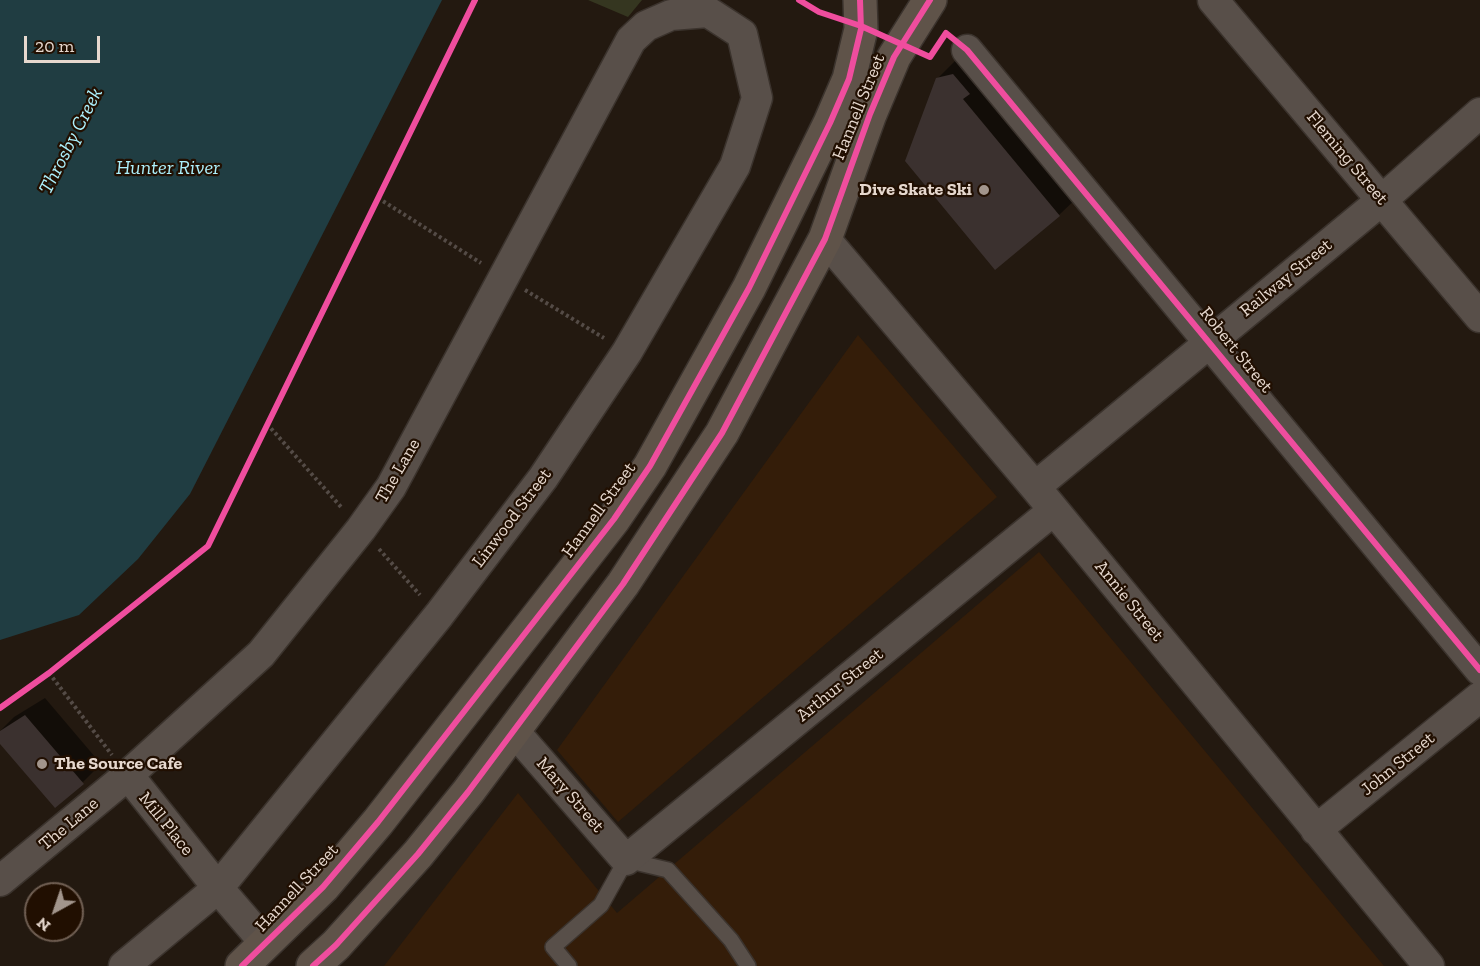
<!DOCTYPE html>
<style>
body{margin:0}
#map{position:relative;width:1480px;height:966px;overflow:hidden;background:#231910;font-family:"Zilla Slab",serif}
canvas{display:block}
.north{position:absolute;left:24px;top:882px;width:60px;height:60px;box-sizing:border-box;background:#210f01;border:2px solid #705f53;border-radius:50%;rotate:220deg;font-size:16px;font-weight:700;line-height:24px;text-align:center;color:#e6d8ce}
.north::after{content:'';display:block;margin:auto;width:21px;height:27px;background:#a2958c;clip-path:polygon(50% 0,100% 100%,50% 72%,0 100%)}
.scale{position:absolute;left:24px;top:36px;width:76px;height:27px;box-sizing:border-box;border:3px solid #e6d8ce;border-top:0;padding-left:8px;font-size:18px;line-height:21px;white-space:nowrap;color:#e6d8ce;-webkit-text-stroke:4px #210f01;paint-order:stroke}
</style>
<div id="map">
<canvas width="1480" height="966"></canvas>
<div class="north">N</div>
<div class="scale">20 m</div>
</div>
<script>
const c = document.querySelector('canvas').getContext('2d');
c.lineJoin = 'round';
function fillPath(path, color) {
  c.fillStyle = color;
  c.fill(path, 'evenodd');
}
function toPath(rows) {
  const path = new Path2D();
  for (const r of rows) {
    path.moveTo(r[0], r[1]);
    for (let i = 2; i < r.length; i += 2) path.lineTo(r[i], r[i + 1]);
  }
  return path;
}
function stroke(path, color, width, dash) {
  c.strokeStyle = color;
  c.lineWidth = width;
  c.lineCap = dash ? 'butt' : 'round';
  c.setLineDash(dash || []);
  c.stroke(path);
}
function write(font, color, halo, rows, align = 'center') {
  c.font = font + ' "Zilla Slab",serif';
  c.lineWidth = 4.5;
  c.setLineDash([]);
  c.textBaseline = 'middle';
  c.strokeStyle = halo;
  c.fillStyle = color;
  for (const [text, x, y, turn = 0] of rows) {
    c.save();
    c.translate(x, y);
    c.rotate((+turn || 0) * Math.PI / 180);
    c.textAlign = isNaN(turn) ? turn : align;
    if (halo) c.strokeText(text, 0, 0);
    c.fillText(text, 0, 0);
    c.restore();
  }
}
const built = toPath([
 [858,335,997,497,618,822,557,750],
 [1039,552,1384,966,384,966,518,793,617,913]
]);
const green = toPath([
 [588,0,642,0,628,17]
]);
const water = toPath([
 [0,0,442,0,190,494,138,559,79,615,0,640]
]);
const shadow = toPath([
 [956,60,1078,197,1059,215,937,79],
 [45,698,101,764,83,782,0,741,0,731,14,717]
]);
const building = toPath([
 [953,74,970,94,963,99,1060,216,995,270,905,161,936,78],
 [25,715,84,784,55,808,0,744,0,731]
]);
const path = toPath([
 [378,198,481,263],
 [525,290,604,338],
 [267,424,342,508],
 [379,549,420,595],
 [49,673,112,755]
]);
const service = toPath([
 [569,966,553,947,601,905,626,860,668,870,731,940,748,966]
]);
const minor = toPath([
 [1213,0,1480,317],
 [967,50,1480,670],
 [825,239,1035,487,1429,966],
 [1035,487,1382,200,1480,113],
 [513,730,626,860,1054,510],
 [128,775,218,888,266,944],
 [1316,830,1480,697],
 [0,881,128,775,261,654,361,529,391,487,631,40,646,26,671,15,708,12,742,34,757,98,735,166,627,352,543,478,439,615,218,888,124,966]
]);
const trunk = toPath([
 [242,966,323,887,378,822,614,519,650,466,749,288,830,123,849,79,861,29,860,0],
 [313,966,336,945,418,854,468,792,623,584,722,433,825,239,870,114,894,57,930,0]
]);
const cycleway = toPath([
 [799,0,819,12,861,26,930,57,946,33,967,50,1480,670],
 [0,708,49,673,208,546,475,0],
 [242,966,323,887,378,822,614,519,650,466,749,288,830,123,849,79,861,29,860,0],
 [313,966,336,945,418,854,468,792,623,584,722,433,825,239,870,114,894,57,930,0]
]);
const markers = [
 [984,190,6,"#a2958c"],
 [42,764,6,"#a2958c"]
];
const streetNames = [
 ["Hannell Street",859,107,-68],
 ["Fleming Street",1347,158,50],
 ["Railway Street",1286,278,-39],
 ["Robert Street",1236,350,51],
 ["The Lane",398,471,-60],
 ["Hannell Street",599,510,-54],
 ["Linwood Street",512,518,-53],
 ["Annie Street",1129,601,51],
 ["Arthur Street",840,685,-39],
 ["John Street",1398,764,-39],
 ["Mary Street",570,795,49],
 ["The Lane",69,824,-40],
 ["Mill Place",166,824,51],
 ["Hannell Street",297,888,-47]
];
const poiNames = [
 ["Dive Skate Ski",972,190],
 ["The Source Cafe",54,764,"left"]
];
const waterNames = [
 ["Throsby Creek",71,141,-63],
 ["Hunter River",168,168]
];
fillPath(built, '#341d09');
fillPath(green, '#353620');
fillPath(water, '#203d42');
fillPath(shadow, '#0007');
fillPath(building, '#3b312f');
stroke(service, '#3b332d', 18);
stroke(minor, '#3b332d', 33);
stroke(trunk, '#3b332d', 36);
stroke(path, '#544b46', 4, [3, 3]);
stroke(service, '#584f49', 15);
stroke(minor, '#584f49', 30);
stroke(trunk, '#5f5349', 33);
stroke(cycleway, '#ef4d9e', 6);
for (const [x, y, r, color] of markers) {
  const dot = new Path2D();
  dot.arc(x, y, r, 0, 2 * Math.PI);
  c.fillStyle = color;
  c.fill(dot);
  stroke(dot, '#210f01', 2);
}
write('18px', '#e6d8ce', '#210f01', streetNames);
write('bold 18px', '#e6d8ce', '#210f01', poiNames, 'right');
write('italic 20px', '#acf0fc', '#210f01', waterNames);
</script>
